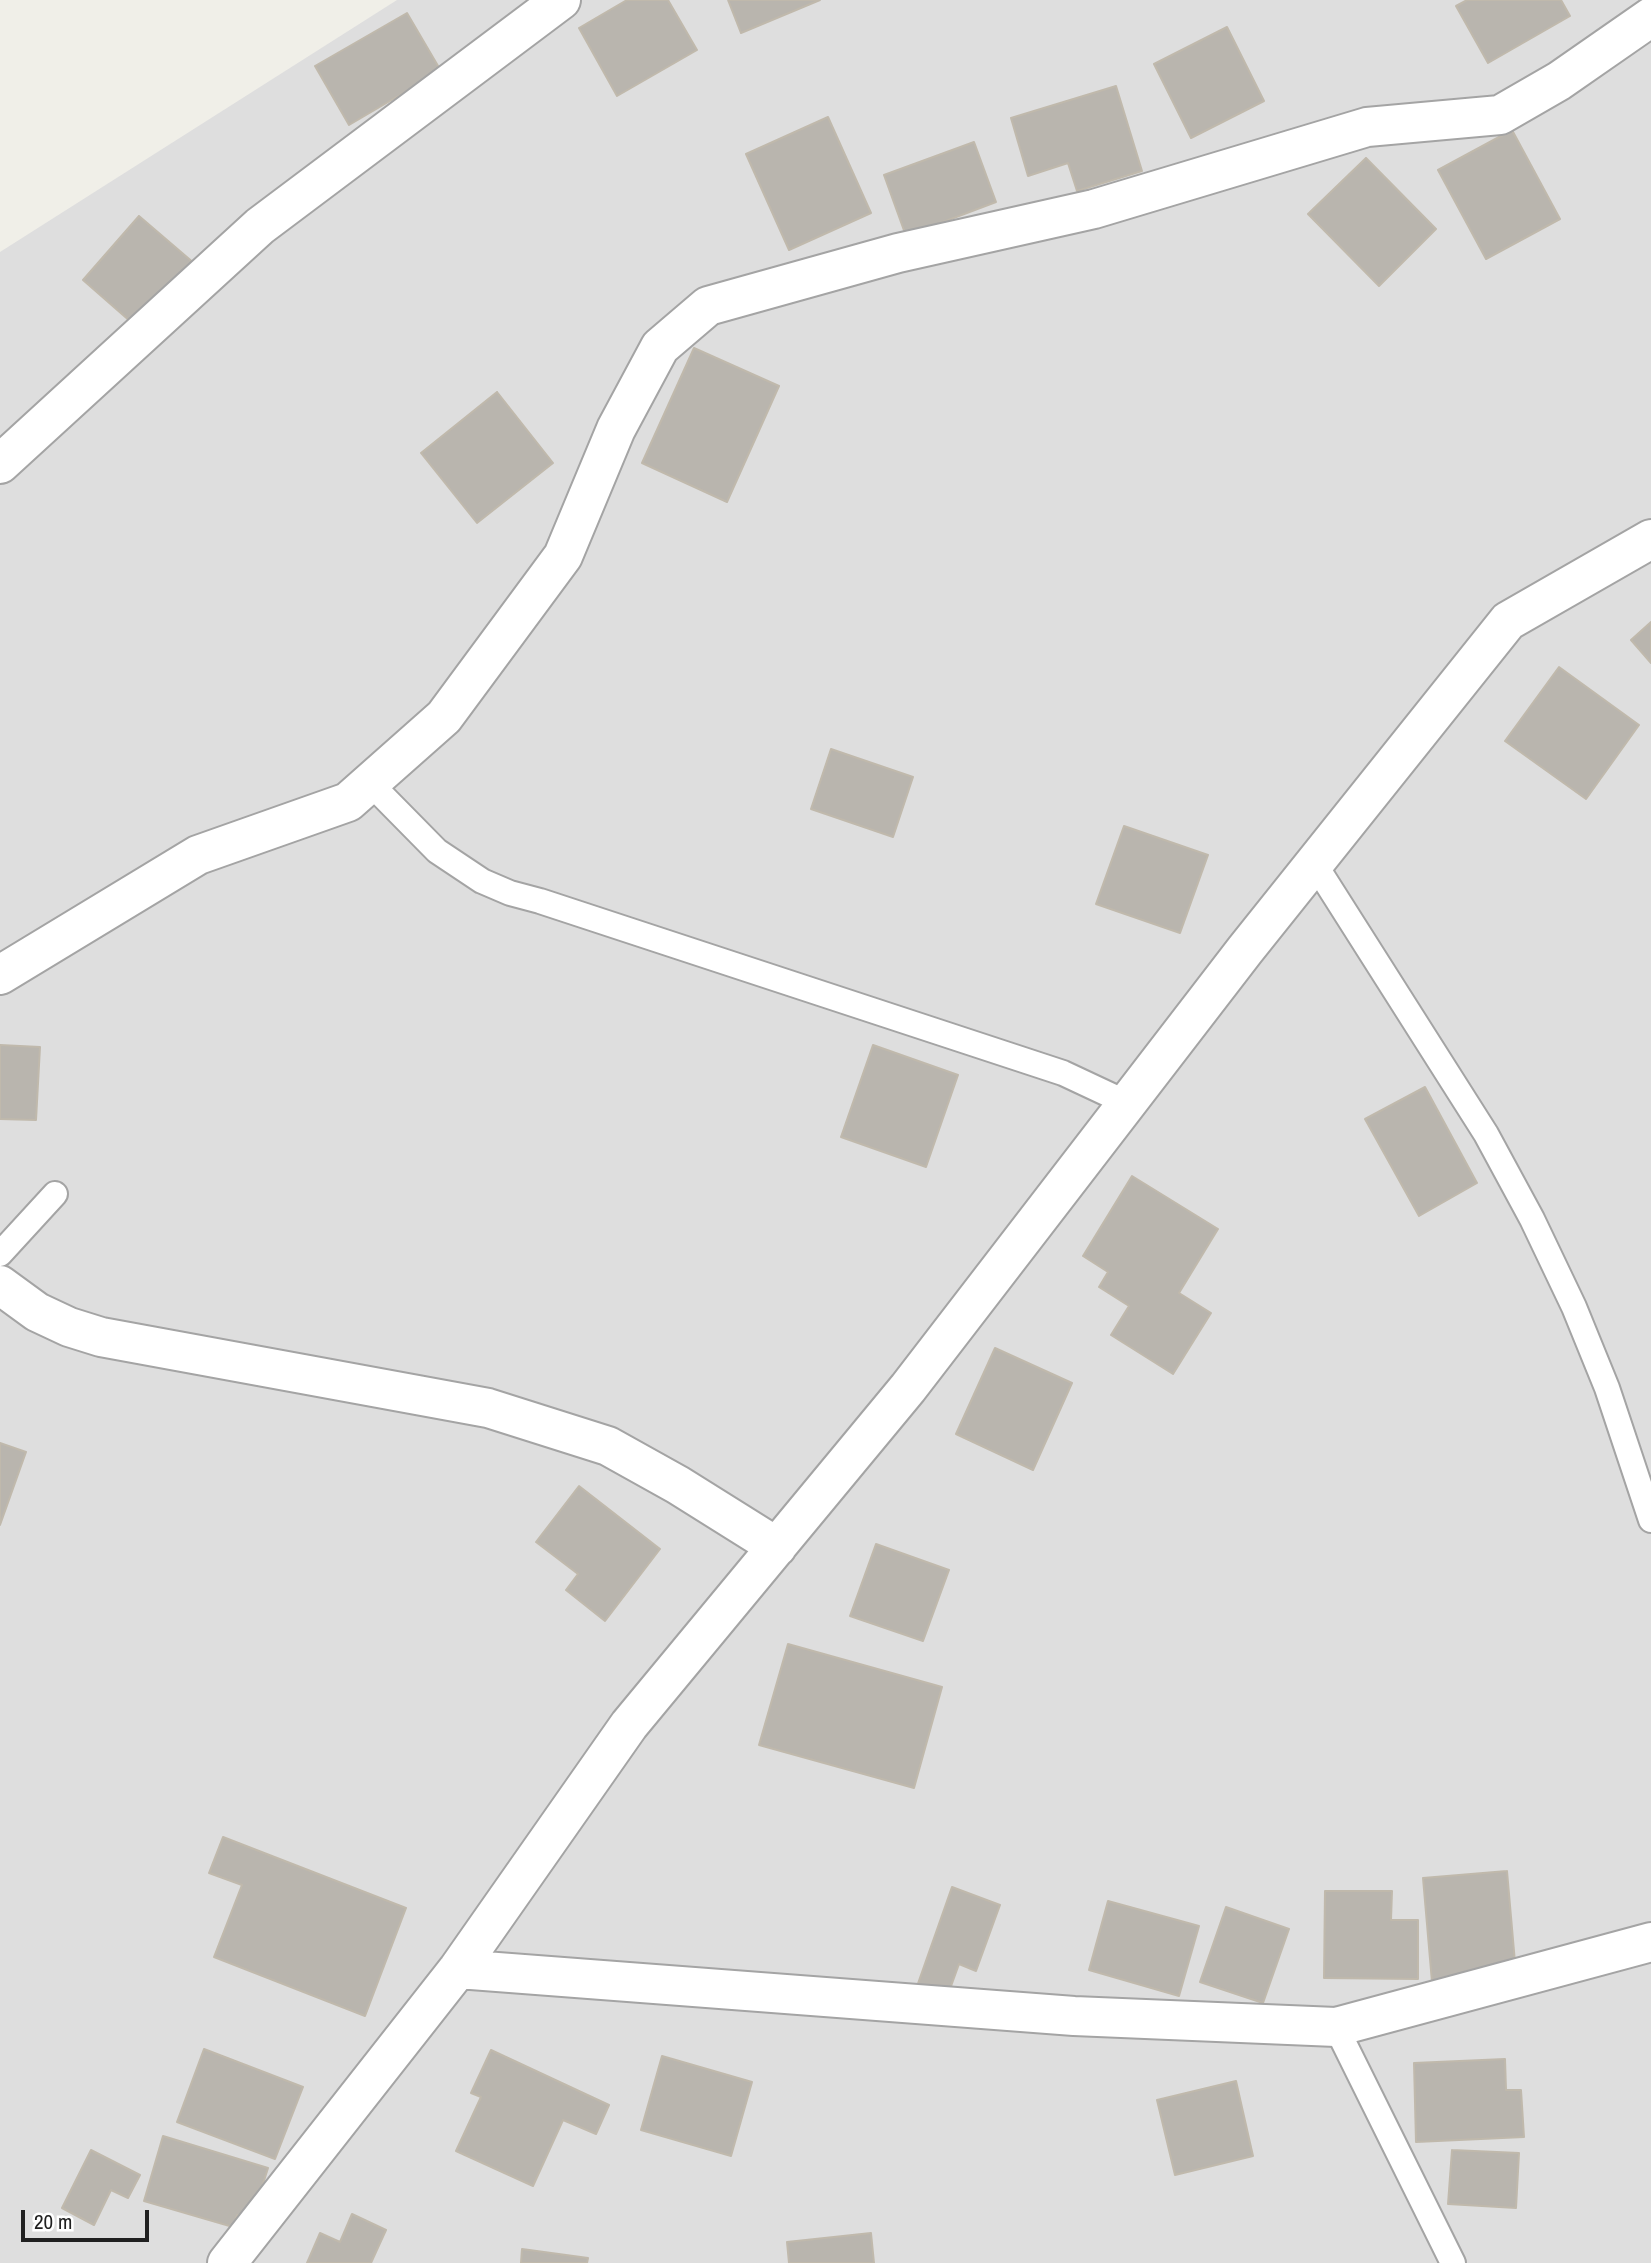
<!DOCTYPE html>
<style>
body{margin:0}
#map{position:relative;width:1651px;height:2263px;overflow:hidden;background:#f0efe8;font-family:"Archivo Narrow",sans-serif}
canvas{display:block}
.scale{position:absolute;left:21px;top:2210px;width:128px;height:32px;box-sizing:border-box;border:4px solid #202020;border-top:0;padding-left:9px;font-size:21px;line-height:24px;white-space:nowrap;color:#202020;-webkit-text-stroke:5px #fff;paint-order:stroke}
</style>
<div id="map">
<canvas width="1651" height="2263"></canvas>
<div class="scale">20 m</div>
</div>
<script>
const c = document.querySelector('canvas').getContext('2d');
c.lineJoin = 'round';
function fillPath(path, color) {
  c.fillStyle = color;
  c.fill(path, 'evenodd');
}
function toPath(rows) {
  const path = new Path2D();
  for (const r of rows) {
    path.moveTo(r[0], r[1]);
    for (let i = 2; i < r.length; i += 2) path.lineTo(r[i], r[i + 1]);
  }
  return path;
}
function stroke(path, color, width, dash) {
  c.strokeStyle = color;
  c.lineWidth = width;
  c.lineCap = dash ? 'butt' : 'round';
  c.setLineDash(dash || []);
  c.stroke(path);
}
const residential = toPath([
 [397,0,1651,0,1651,2263,0,2263,0,252]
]);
const building = toPath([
 [627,0,668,0,697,50,617,96,579,28,627,0],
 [728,0,820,0,741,33,728,0],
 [1467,0,1561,0,1570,16,1488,63,1456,6,1467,0],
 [407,13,441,71,349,125,315,66,407,13],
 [1227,27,1264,101,1191,138,1154,64,1227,27],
 [1116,86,1142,171,1077,191,1068,163,1028,176,1011,118,1116,86],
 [828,117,871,213,789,250,746,154,828,117],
 [1512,130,1560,219,1486,259,1438,170,1512,130],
 [974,142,996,202,906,236,884,175,974,142],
 [1366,158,1436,229,1379,286,1308,214,1366,158],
 [139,216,195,264,139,329,83,280,139,216],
 [694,348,779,386,727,502,642,463,694,348],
 [497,392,553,463,477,523,421,453,497,392],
 [1651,622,1651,663,1631,640,1651,622],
 [1559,667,1639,725,1586,799,1505,741,1559,667],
 [831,749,913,777,893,837,811,809,831,749],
 [1124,826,1208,855,1180,933,1096,904,1124,826],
 [0,1045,40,1047,36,1120,0,1119,0,1045],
 [873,1045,958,1075,926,1167,841,1137,873,1045],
 [1425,1087,1477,1183,1419,1216,1365,1119,1425,1087],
 [1132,1176,1218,1229,1179,1293,1211,1313,1173,1374,1111,1335,1129,1306,1099,1287,1108,1272,1083,1256,1132,1176],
 [995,1348,1072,1383,1033,1470,956,1434,995,1348],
 [0,1443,26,1452,0,1525,0,1443],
 [579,1486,660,1549,605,1621,566,1590,578,1574,536,1542,579,1486],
 [876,1544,949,1570,923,1641,850,1616,876,1544],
 [788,1644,942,1687,914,1788,759,1745,788,1644],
 [223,1837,406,1908,365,2016,214,1957,242,1885,209,1873,223,1837],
 [1507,1871,1516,1974,1432,1982,1423,1878,1507,1871],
 [952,1887,1000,1905,976,1971,959,1964,945,2003,915,1992,952,1887],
 [1325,1891,1392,1891,1391,1920,1418,1920,1418,1979,1324,1978,1325,1891],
 [1108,1901,1199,1926,1179,1996,1089,1970,1108,1901],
 [1226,1907,1289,1929,1263,2003,1200,1982,1226,1907],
 [204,2049,303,2087,275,2159,177,2122,204,2049],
 [491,2050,609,2105,596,2134,563,2120,533,2186,456,2151,481,2097,471,2093,491,2050],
 [662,2056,752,2082,731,2156,641,2130,662,2056],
 [1505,2059,1506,2090,1521,2090,1524,2137,1416,2142,1414,2063,1505,2059],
 [1236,2081,1253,2156,1175,2175,1157,2100,1236,2081],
 [163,2136,268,2168,252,2219,237,2215,233,2227,144,2201,163,2136],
 [91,2150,140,2175,128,2198,111,2190,94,2225,62,2208,91,2150],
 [1452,2150,1519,2153,1516,2208,1448,2204,1452,2150],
 [352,2214,386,2230,371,2263,307,2263,320,2233,340,2242,352,2214],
 [871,2233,874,2263,789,2263,787,2242,871,2233],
 [522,2249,588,2258,587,2263,521,2263,522,2249]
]);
const lane = toPath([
 [370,783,437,851,482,881,510,893,540,901,1063,1073,1127,1103],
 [1314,863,1486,1134,1532,1219,1574,1307,1607,1388,1651,1520],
 [0,1254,55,1194],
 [1336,2027,1453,2263]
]);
const street = toPath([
 [0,464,260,226,561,0],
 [0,975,198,855,348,802,444,717,563,556,616,429,660,347,708,306,898,253,1094,209,1367,127,1500,115,1559,81,1651,17],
 [0,1285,37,1312,69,1327,101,1337,488,1408,608,1446,678,1485,777,1547],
 [458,1969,1074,2016,1336,2027,1651,1942],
 [227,2263,458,1969,629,1725,908,1388,1245,950,1508,621,1651,539]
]);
fillPath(residential, '#dedede');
fillPath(building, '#b9b5ae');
stroke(building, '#c0b9ac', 2);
stroke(lane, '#a4a4a4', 28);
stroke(street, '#a4a4a4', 42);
stroke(lane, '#fff', 24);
stroke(street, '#fff', 38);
</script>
